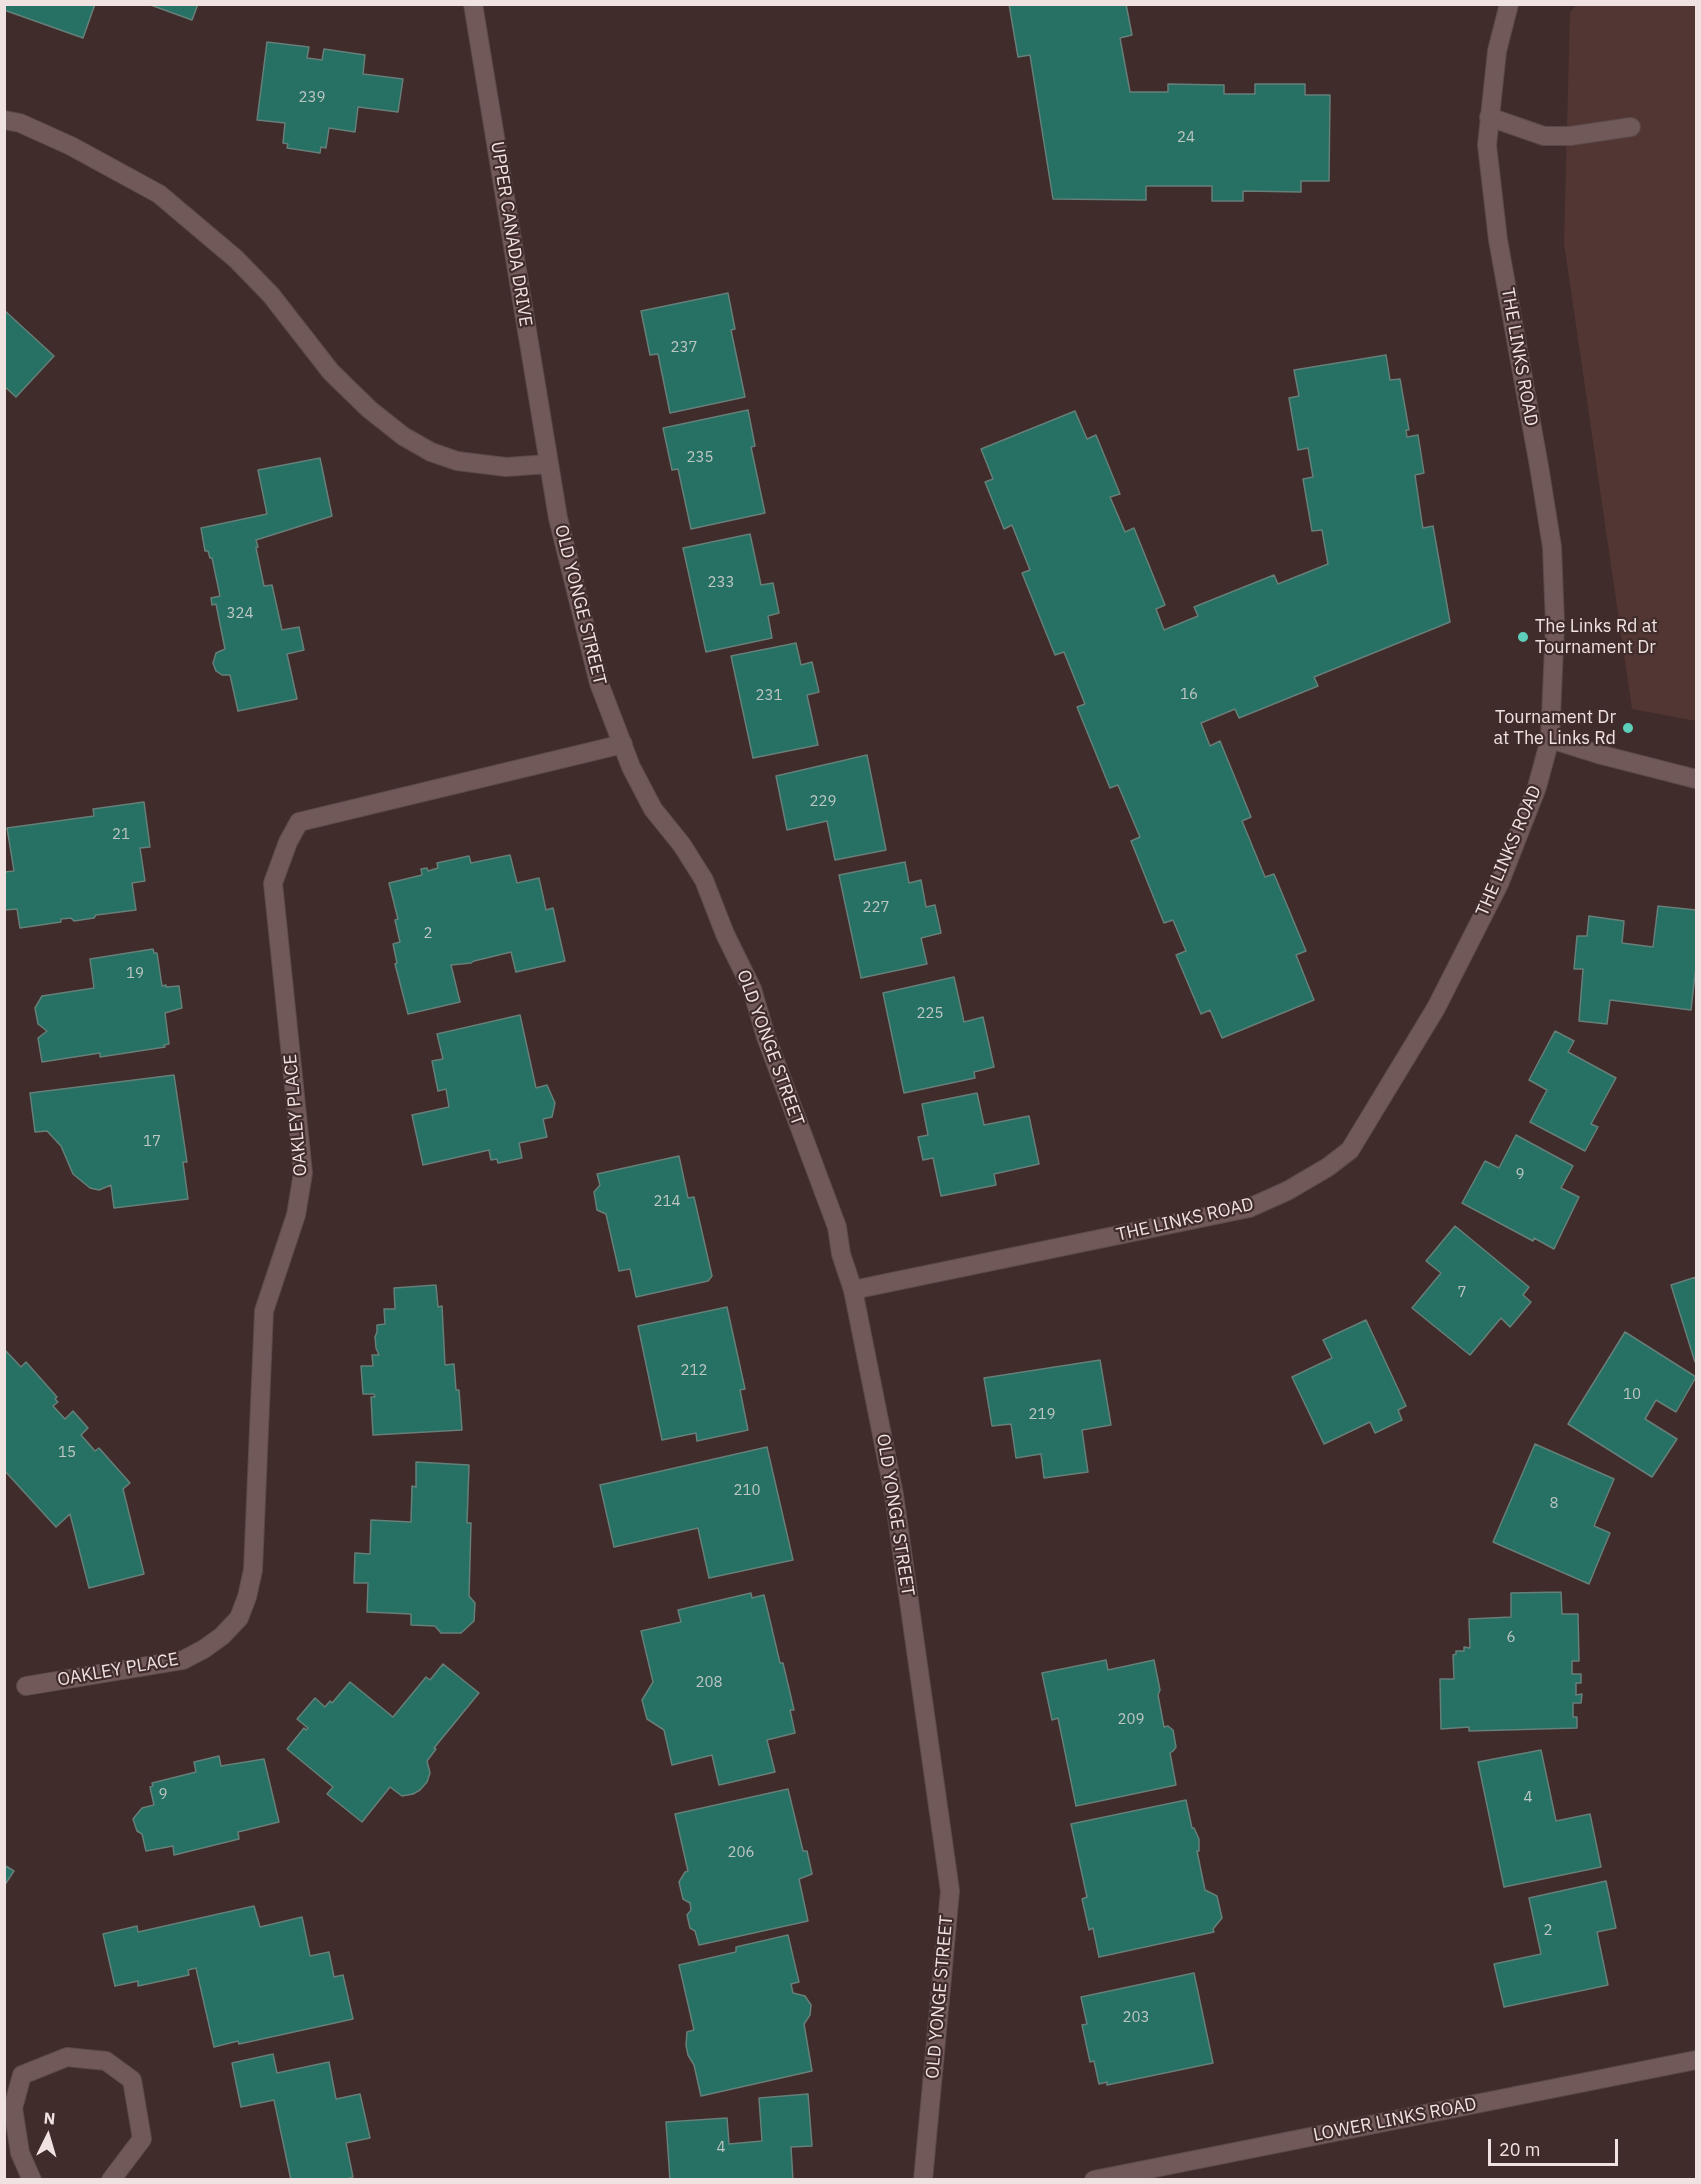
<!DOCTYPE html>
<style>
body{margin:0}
#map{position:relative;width:1701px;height:2184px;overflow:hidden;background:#402c2a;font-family:"IBM Plex Sans",sans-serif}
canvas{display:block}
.frame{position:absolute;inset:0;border:6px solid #f0e2e1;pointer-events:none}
.north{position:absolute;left:18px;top:2106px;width:60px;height:60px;-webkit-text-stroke:4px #402c2a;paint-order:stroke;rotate:5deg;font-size:16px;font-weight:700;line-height:24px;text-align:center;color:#f0e2e1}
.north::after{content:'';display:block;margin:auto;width:21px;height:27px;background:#f0e2e1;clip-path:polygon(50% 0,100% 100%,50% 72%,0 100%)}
.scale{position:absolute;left:1488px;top:2139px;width:130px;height:27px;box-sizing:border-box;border:3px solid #f0e2e1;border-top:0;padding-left:8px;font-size:18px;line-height:21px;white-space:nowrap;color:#f0e2e1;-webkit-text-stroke:4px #402c2a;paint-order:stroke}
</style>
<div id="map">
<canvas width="1701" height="2184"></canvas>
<div class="frame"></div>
<div class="north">N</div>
<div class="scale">20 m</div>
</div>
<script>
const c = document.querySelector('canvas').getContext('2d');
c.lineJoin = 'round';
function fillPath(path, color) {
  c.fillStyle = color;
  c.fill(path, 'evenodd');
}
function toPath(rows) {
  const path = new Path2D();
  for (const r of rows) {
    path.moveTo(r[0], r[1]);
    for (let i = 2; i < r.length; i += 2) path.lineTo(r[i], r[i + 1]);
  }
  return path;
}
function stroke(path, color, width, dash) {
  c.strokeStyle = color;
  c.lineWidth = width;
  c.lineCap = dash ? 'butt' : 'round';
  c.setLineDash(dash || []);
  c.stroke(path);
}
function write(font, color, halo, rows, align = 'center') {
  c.font = font + ' "IBM Plex Sans",sans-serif';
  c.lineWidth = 4.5;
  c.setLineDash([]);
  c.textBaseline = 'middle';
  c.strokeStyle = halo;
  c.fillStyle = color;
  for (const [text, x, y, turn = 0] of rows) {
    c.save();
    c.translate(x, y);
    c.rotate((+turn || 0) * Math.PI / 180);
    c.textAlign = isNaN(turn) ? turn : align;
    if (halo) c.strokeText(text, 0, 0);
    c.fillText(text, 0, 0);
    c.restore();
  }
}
const built = toPath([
 [1576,5,1696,5,1696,721,1632,709,1564,243,1570,13]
]);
const building = toPath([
 [4,4,95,4,83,38,4,10,4,4],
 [148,4,198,4,192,20,148,4],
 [1009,4,1126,4,1132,35,1120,38,1130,92,1168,92,1168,84,1224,85,1224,94,1255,94,1255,84,1305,84,1305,95,1330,95,1329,181,1301,181,1301,192,1243,191,1243,201,1212,201,1212,186,1146,186,1146,200,1053,199,1030,55,1018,57,1009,4],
 [267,42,309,47,307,58,322,60,324,49,365,55,363,74,403,79,398,112,358,107,355,132,329,128,326,148,321,147,320,153,287,148,288,144,283,143,285,123,257,120,267,42],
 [728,293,735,329,731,330,745,397,670,413,658,354,650,355,641,311,728,293],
 [4,310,54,356,16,397,4,386,4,310],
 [1386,355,1390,380,1400,379,1409,430,1406,430,1407,437,1418,435,1424,473,1415,475,1422,523,1423,528,1433,526,1450,622,1314,677,1318,686,1239,718,1235,709,1201,723,1210,746,1220,741,1251,817,1242,821,1265,877,1274,874,1306,951,1296,955,1314,1000,1222,1038,1210,1010,1201,1014,1176,955,1186,951,1173,920,1164,923,1131,841,1140,837,1118,785,1110,788,1077,707,1085,704,1064,652,1055,655,1022,573,1030,570,1012,525,1004,529,985,482,993,479,981,449,1075,411,1087,439,1096,435,1120,494,1110,497,1125,532,1134,528,1165,605,1156,609,1164,630,1198,616,1194,607,1274,575,1278,584,1328,564,1322,530,1312,531,1303,479,1313,477,1308,448,1298,450,1289,398,1299,396,1294,370,1386,355],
 [748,410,755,446,751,447,765,513,691,529,678,469,672,470,663,428,748,410],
 [320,458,332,516,256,540,258,547,256,548,264,586,272,585,282,630,299,627,304,650,287,654,297,699,238,711,230,675,222,675,216,671,213,663,216,653,225,649,216,604,212,605,211,598,220,596,212,558,210,558,208,551,205,551,201,528,267,514,258,470,320,458],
 [750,534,761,585,773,583,779,613,768,616,772,638,706,652,683,548,750,534],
 [796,643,801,665,812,662,819,692,807,695,818,745,753,758,731,656,796,643],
 [867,755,886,850,835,860,827,821,787,830,776,776,867,755],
 [144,802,150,847,140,848,145,881,132,883,136,910,96,915,94,918,74,921,71,918,61,919,61,922,20,928,17,909,4,910,4,872,14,871,7,828,94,816,93,809,144,802],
 [510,855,517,883,539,878,546,910,553,908,565,961,516,972,511,952,474,961,471,963,451,965,460,1002,408,1014,395,964,397,963,393,944,400,942,395,920,398,919,389,883,422,875,421,869,427,868,428,871,438,868,437,863,469,856,471,863,510,855],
 [905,862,909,883,921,880,926,907,935,905,941,933,921,938,927,964,861,978,839,875,905,862],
 [1658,906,1696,910,1696,966,1691,1010,1610,1000,1607,1024,1579,1021,1583,969,1574,969,1577,936,1587,936,1589,916,1624,921,1622,943,1653,947,1658,906],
 [153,949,154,953,157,953,162,986,166,985,166,987,179,986,182,1008,165,1013,169,1044,164,1045,165,1047,100,1057,100,1053,42,1062,38,1038,47,1031,38,1024,35,1008,42,996,94,988,90,959,153,949],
 [954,977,964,1022,983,1017,994,1067,974,1072,975,1078,904,1093,883,993,954,977],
 [520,1015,536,1088,547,1085,555,1103,552,1117,543,1119,547,1137,519,1143,522,1158,498,1163,497,1159,491,1160,489,1150,423,1165,412,1115,449,1107,446,1089,438,1091,432,1061,443,1059,437,1034,520,1015],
 [1555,1031,1574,1041,1568,1052,1616,1078,1591,1124,1598,1127,1585,1151,1530,1122,1547,1090,1529,1080,1555,1031],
 [174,1075,187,1162,183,1162,188,1199,114,1208,111,1185,99,1190,90,1188,73,1174,61,1146,47,1131,35,1132,30,1093,174,1075],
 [977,1093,984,1125,1029,1116,1039,1164,994,1174,996,1185,941,1196,933,1158,923,1160,918,1137,928,1135,922,1104,977,1093],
 [1516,1135,1573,1166,1561,1188,1579,1197,1554,1249,1534,1238,1533,1241,1462,1203,1485,1161,1499,1168,1516,1135],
 [679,1156,688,1198,694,1197,712,1276,708,1281,636,1297,630,1269,619,1271,606,1214,597,1210,594,1192,600,1185,597,1174,679,1156],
 [1455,1226,1529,1287,1523,1295,1531,1302,1510,1327,1501,1318,1470,1355,1412,1308,1441,1273,1426,1261,1455,1226],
 [1696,1277,1696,1361,1695,1362,1671,1285,1696,1277],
 [436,1285,438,1307,442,1306,445,1365,454,1364,456,1390,459,1390,462,1430,373,1435,371,1397,375,1397,374,1394,363,1394,361,1366,373,1366,372,1355,379,1355,376,1348,375,1337,377,1332,377,1325,385,1324,384,1309,395,1309,394,1288,436,1285],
 [727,1307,745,1389,740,1390,748,1430,697,1441,696,1433,662,1440,638,1326,727,1307],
 [1366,1320,1406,1406,1398,1410,1402,1420,1375,1433,1370,1422,1324,1444,1292,1377,1332,1358,1323,1340,1366,1320],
 [1625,1332,1696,1377,1676,1412,1656,1400,1645,1419,1677,1439,1652,1477,1568,1424,1625,1332],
 [4,1349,21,1367,26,1362,57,1397,55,1399,58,1402,53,1406,65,1419,73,1411,88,1428,81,1435,95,1451,99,1448,130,1483,123,1489,144,1574,89,1588,70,1514,56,1527,4,1470,4,1349],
 [1100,1360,1111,1425,1082,1430,1088,1472,1044,1478,1041,1454,1016,1458,1011,1424,992,1426,984,1378,1100,1360],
 [1535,1444,1614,1479,1594,1526,1610,1533,1589,1584,1493,1542,1535,1444],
 [767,1447,793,1560,709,1578,698,1528,614,1547,600,1485,767,1447],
 [416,1462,469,1465,467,1523,471,1523,469,1596,475,1603,474,1621,461,1633,441,1633,435,1626,411,1625,411,1614,367,1612,368,1583,354,1583,355,1553,370,1554,371,1520,411,1522,412,1486,416,1487,416,1462],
 [1561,1592,1562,1614,1578,1614,1579,1661,1572,1661,1572,1674,1581,1674,1581,1683,1576,1683,1576,1695,1582,1694,1581,1703,1573,1703,1573,1717,1577,1717,1577,1728,1469,1731,1469,1727,1441,1729,1440,1679,1454,1679,1453,1655,1456,1654,1456,1651,1464,1651,1464,1647,1470,1648,1469,1619,1511,1617,1511,1593,1561,1592],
 [751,1593,752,1598,764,1595,780,1663,783,1663,794,1710,790,1710,795,1733,767,1740,775,1772,719,1785,712,1755,672,1765,664,1730,647,1719,642,1700,653,1682,641,1631,681,1622,678,1610,751,1593],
 [1106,1660,1108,1670,1154,1660,1160,1690,1158,1695,1164,1727,1168,1726,1173,1730,1176,1747,1173,1751,1170,1753,1176,1785,1076,1806,1058,1718,1052,1720,1042,1673,1106,1660],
 [443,1664,479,1693,434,1748,436,1749,427,1761,430,1773,427,1782,420,1790,413,1794,402,1796,390,1787,362,1822,327,1794,333,1787,287,1749,304,1728,306,1730,308,1728,297,1719,315,1698,325,1707,330,1701,332,1703,350,1682,393,1717,426,1677,430,1680,443,1664],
 [1541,1750,1556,1821,1590,1814,1601,1867,1504,1887,1478,1762,1541,1750],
 [219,1756,221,1766,264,1759,279,1822,238,1832,239,1839,174,1855,173,1846,146,1851,142,1834,137,1831,133,1819,142,1808,154,1805,150,1787,153,1786,152,1783,196,1772,194,1762,219,1756],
 [788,1789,803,1851,807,1851,812,1874,799,1879,808,1921,699,1945,695,1931,690,1928,687,1915,691,1910,690,1903,683,1899,679,1882,685,1872,688,1871,675,1814,788,1789],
 [1186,1800,1192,1828,1194,1828,1199,1839,1199,1851,1197,1851,1205,1890,1217,1896,1222,1918,1213,1929,1214,1932,1099,1957,1093,1928,1089,1930,1082,1899,1087,1897,1071,1824,1186,1800],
 [4,1865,14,1871,4,1886,4,1865],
 [1606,1881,1616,1928,1597,1932,1608,1985,1504,2007,1494,1964,1541,1954,1529,1898,1606,1881],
 [254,1906,260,1927,302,1917,310,1956,329,1952,334,1977,343,1975,353,2019,239,2044,238,2041,214,2047,196,1968,188,1970,189,1975,138,1986,138,1981,115,1986,103,1934,137,1926,138,1932,254,1906],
 [788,1935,799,1982,791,1984,793,1993,805,1996,811,2005,810,2015,804,2024,812,2071,701,2096,694,2065,688,2055,686,2045,687,2032,694,2030,679,1965,736,1952,736,1947,788,1935],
 [1194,1973,1213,2063,1107,2085,1107,2082,1099,2084,1094,2061,1090,2062,1082,2025,1087,2024,1081,1997,1194,1973],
 [273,2054,277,2073,329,2062,336,2099,360,2094,370,2138,346,2143,353,2177,343,2180,291,2180,274,2100,241,2107,232,2063,273,2054],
 [808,2094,812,2146,791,2147,793,2180,670,2180,666,2122,727,2118,729,2144,762,2141,759,2098,808,2094]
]);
const service = toPath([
 [1489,117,1544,136,1570,136,1631,127]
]);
const minor = toPath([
 [4,120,20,123,71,146,159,194,236,259,271,295,331,372,369,409,403,436,431,452,457,461,506,467,549,464],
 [1550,739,1598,754,1696,779],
 [853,1290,1249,1208,1287,1191,1328,1167,1350,1150,1436,1008,1499,884,1537,787,1550,739,1555,624,1552,547,1539,466,1498,240,1487,145,1497,51,1509,4],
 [26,1686,183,1660,204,1649,222,1636,239,1618,247,1597,253,1570,264,1311,296,1215,303,1173,273,883,288,842,299,822,623,744],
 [32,2180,20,2153,13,2108,22,2075,67,2057,106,2061,132,2080,142,2139,111,2180],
 [1094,2180,1696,2060]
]);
const tertiary = toPath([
 [473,4,558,518,599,683,631,767,653,809,682,845,704,880,725,934,752,989,766,1037,837,1227,841,1254,853,1290,894,1495,950,1891,923,2180]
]);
const markers = [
 [1523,637,6,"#5cceba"],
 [1628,728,6,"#5cceba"]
];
const numberNames = [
 ["239",312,98],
 ["24",1186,138],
 ["237",684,348],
 ["235",700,458],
 ["233",721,583],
 ["324",240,614],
 ["16",1189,695],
 ["231",769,696],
 ["229",823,802],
 ["21",121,835],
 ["227",876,908],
 ["2",428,934],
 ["19",135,974],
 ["225",930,1014],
 ["17",152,1142],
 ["9",1520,1175],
 ["214",667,1202],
 ["7",1462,1293],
 ["212",694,1371],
 ["10",1632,1395],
 ["219",1042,1415],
 ["15",67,1453],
 ["210",747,1491],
 ["8",1554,1504],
 ["6",1511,1638],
 ["208",709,1683],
 ["209",1131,1720],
 ["9",163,1795],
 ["4",1528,1798],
 ["206",741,1853],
 ["2",1548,1931],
 ["203",1136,2018],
 ["4",721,2148]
];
const streetNames = [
 ["UPPER CANADA DRIVE",511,234,81],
 ["THE LINKS ROAD",1519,357,80],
 ["OLD YONGE STREET",580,605,76],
 ["THE LINKS ROAD",1509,851,-67],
 ["OLD YONGE STREET",770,1048,70],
 ["OAKLEY PLACE",296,1115,-95],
 ["THE LINKS ROAD",1185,1220,-13],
 ["OLD YONGE STREET",895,1515,81],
 ["OAKLEY PLACE",118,1670,-10],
 ["OLD YONGE STREET",940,1997,-85],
 ["LOWER LINKS ROAD",1395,2120,-11]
];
const poiNames = [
 ["The Links Rd at",1535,627],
 ["Tournament Dr",1535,648],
 ["Tournament Dr",1616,718,"right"],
 ["at The Links Rd",1616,739,"right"]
];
fillPath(built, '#513634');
fillPath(building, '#267064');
stroke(building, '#667f79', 1.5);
stroke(service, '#5b4a49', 20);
stroke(minor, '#5b4a49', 20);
stroke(tertiary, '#5b4a49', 20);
stroke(service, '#705958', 18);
stroke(minor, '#705958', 18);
stroke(tertiary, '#705958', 18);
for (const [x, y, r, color] of markers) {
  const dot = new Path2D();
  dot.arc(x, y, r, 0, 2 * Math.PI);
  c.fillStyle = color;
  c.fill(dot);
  stroke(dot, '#402c2a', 2);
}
write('15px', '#bec6c2', null, numberNames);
write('18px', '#f0e2e1', '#402c2a', streetNames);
write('18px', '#f0e2e1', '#402c2a', poiNames, 'left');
</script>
